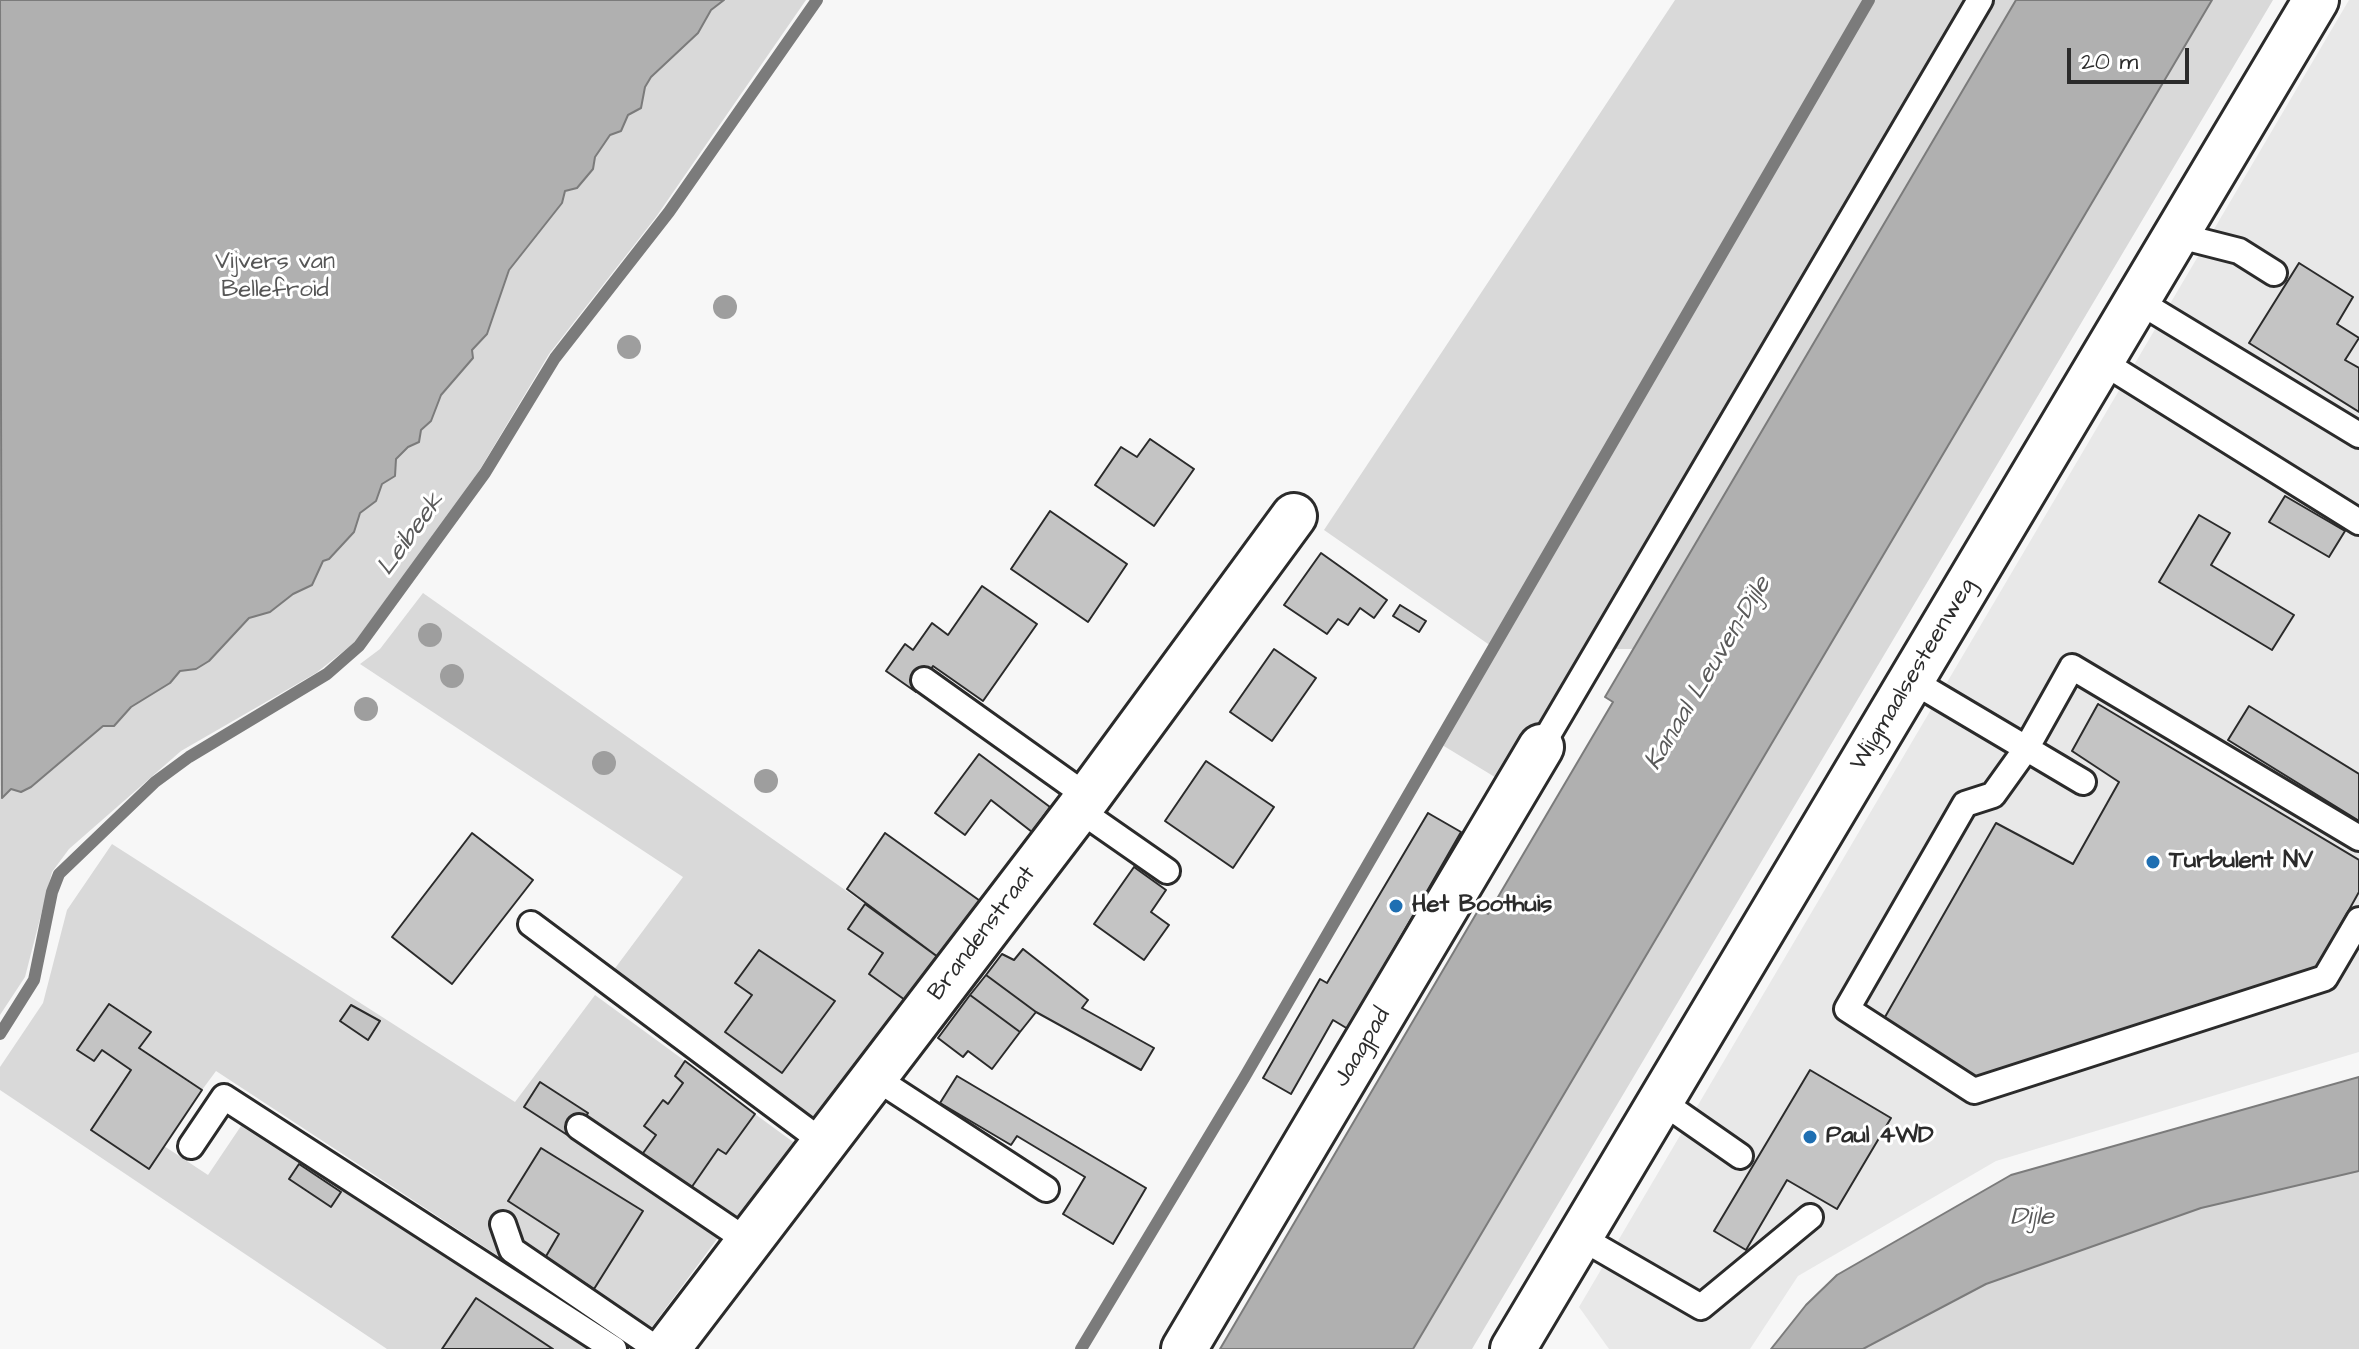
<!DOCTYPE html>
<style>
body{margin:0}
#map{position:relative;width:2359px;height:1349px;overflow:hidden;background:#f7f7f7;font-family:"Architects Daughter",sans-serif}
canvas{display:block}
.scale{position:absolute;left:2067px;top:48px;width:122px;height:36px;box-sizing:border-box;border:4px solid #2b2b2b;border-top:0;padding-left:10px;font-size:24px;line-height:28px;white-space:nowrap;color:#2b2b2b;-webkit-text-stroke:6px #fff;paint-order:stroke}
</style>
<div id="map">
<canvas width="2359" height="1349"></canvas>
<div class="scale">20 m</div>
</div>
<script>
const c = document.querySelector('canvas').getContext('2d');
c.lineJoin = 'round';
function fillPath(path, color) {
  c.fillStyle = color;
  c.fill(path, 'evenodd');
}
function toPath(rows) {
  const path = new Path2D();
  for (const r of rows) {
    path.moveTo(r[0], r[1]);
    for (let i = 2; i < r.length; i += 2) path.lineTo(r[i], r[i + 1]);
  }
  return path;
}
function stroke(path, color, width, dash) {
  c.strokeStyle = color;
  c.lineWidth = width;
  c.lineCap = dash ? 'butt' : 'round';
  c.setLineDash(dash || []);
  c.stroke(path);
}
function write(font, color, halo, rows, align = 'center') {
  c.font = font + ' "Architects Daughter",sans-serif';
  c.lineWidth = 6;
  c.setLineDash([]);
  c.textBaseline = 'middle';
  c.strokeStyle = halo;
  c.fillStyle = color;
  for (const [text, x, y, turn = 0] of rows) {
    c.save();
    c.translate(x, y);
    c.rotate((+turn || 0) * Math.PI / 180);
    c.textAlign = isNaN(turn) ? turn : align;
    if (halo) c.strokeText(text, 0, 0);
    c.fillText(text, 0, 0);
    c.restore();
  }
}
const built = toPath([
 [2349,0,2359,0,2359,1052,1996,1161,1798,1276,1750,1349,1609,1349,1579,1307]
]);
const green = toPath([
 [0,0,806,0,656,217,549,354,473,481,354,643,316,673,181,751,69,849,52,872,25,977,0,1015],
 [1675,0,2016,0,1633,649,1586,649,1512,776,1503,782,1434,740,1491,646,1324,530],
 [2212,0,2273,0,1472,1349,1413,1349],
 [423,593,865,904,848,928,883,953,869,974,905,1000,919,980,924,984,820,1125,613,971,683,877,360,664,380,649],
 [112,844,515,1102,595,995,685,1061,675,1076,683,1083,668,1104,662,1100,644,1126,656,1135,641,1156,689,1190,718,1149,726,1154,755,1114,800,1147,727,1238,720,1235,637,1347,216,1071,202,1090,139,1048,150,1032,108,1004,78,1050,94,1061,102,1050,131,1070,91,1130,148,1169,164,1146,208,1175,241,1126,588,1349,387,1349,0,1090,0,1067,43,1003,67,910],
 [2359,1171,2359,1349,1863,1349,1986,1284,2201,1208]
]);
const water = toPath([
 [0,0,724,0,711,10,698,33,651,77,645,87,641,108,628,115,621,131,610,135,595,157,593,169,577,188,565,191,562,203,509,270,487,334,472,350,473,358,441,395,431,421,421,430,419,442,408,447,396,459,395,476,382,484,376,501,360,513,354,532,329,559,323,561,312,585,293,594,270,612,249,618,209,661,196,669,180,671,170,683,131,707,114,726,103,726,31,787,21,792,11,789,2,798,0,0],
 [2016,0,2212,0,1413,1349,1220,1349,1479,909,1488,914,1613,702,1605,697,2016,0],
 [2359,1077,2359,1171,2201,1208,1986,1284,1863,1349,1771,1349,1806,1305,1837,1275,2011,1175,2359,1077]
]);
const stream = toPath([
 [0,1034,34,980,52,892,59,874,155,782,189,757,327,674,359,646,485,473,555,358,669,212,817,0],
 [1081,1349,1244,1078,1869,0]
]);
const building = toPath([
 [2299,263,2353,297,2337,324,2359,338,2345,360,2359,368,2359,412,2249,343,2299,263],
 [1150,439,1194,469,1154,526,1095,485,1121,447,1137,457,1150,439],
 [2285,496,2345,531,2329,557,2269,522,2285,496],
 [1050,511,1127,564,1088,622,1011,569,1050,511],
 [2199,515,2230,533,2211,565,2294,615,2272,650,2159,582,2199,515],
 [1321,553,1387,600,1374,618,1360,608,1348,625,1338,619,1327,634,1284,605,1321,553],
 [982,586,1037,624,983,701,933,666,916,692,886,671,905,644,913,650,932,623,948,635,982,586],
 [1400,605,1426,621,1419,632,1393,616,1400,605],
 [1274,649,1316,678,1272,741,1230,712,1274,649],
 [2098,704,2359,860,2359,892,2316,969,1972,1081,1881,1024,1996,823,2073,864,2119,782,2072,751,2098,704],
 [2249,706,2359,774,2359,821,2228,740,2249,706],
 [979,754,1050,807,1032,832,991,800,965,835,935,813,979,754],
 [1206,761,1274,807,1233,868,1165,821,1206,761],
 [1428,813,1461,832,1348,1029,1333,1020,1291,1094,1263,1078,1320,979,1327,983,1428,813],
 [472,833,533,880,452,984,392,937,472,833],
 [885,833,983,903,942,960,847,889,885,833],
 [1134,867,1166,890,1151,912,1169,925,1144,960,1094,924,1134,867],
 [865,904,942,960,924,984,919,980,905,1000,869,974,883,953,848,929,865,904],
 [1023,949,1088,1000,1082,1008,1154,1048,1141,1070,1036,1012,986,975,1002,954,1014,960,1023,949],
 [759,950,835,1001,782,1073,725,1032,752,995,735,983,759,950],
 [986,975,1036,1012,1020,1032,970,995,986,975],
 [970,995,1020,1032,992,1069,968,1051,963,1057,938,1038,970,995],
 [109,1004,151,1032,139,1048,202,1090,149,1169,91,1130,131,1070,102,1050,94,1061,77,1050,109,1004],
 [351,1005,380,1021,368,1040,340,1021,351,1005],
 [685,1061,755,1114,726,1154,718,1149,689,1191,641,1156,656,1135,644,1126,663,1100,668,1104,683,1083,675,1076,685,1061],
 [1810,1070,1891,1118,1837,1209,1787,1180,1746,1250,1714,1231,1810,1070],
 [957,1076,1146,1188,1113,1244,1063,1214,1085,1177,1017,1136,1011,1145,940,1103,957,1076],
 [540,1082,588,1113,572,1138,524,1107,540,1082],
 [541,1148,643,1211,594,1289,545,1258,559,1234,508,1201,541,1148],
 [299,1164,341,1192,331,1207,289,1179,299,1164],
 [476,1298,553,1349,442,1349,476,1298]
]);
const lane = toPath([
 [2176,235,2239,251,2274,273],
 [2138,301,2359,435],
 [2101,361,2359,522],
 [924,680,1088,797],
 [1911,680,2083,782],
 [1541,747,1980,0],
 [1078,809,1167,871],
 [2359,838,2072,667,2026,749,1993,795,1965,804,1847,1009,1974,1091,2325,978,2359,920],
 [531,924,824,1143],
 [874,1077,1046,1189],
 [1661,1101,1740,1156],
 [579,1127,749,1242],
 [191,1146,224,1097,614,1349],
 [503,1224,512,1250,657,1349],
 [1580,1237,1701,1307,1810,1217]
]);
const street = toPath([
 [667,1349,1088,797,1294,516],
 [1184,1349,1541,747]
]);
const secondary = toPath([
 [1513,1349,2316,0]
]);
const trees = [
 [725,307],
 [629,347],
 [430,635],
 [452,676],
 [366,709],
 [604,763],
 [766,781]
];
const markers = [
 [2153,862,8,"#1f6fb2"],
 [1396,906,8,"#1f6fb2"],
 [1810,1137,8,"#1f6fb2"]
];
const parkNames = [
 ["Vijvers van",275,263],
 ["Bellefroid",275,291]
];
const streetNames = [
 ["Wijgmaalsesteenweg",1914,675,-59],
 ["Brandenstraat",983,934,-53],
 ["Jaagpad",1363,1048,-59]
];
const poiNames = [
 ["Turbulent NV",2169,862],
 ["Het Boothuis",1412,906],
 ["Paul 4WD",1826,1137]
];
const waterNames = [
 ["Leibeek",412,535,-54],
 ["Kanaal Leuven-Dijle",1709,674,-59],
 ["Dijle",2032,1219]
];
fillPath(built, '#e8e8e8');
fillPath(green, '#d9d9d9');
fillPath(water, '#b0b0b0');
stroke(water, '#7b7b7b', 2);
stroke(stream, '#7b7b7b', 12);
fillPath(building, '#c4c4c4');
stroke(building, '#2b2b2b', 2);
stroke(lane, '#2b2b2b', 30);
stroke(street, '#2b2b2b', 50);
stroke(secondary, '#2b2b2b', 50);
stroke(lane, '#fff', 24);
stroke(street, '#fff', 44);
stroke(secondary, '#fff', 44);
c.fillStyle = '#9e9e9e';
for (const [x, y] of trees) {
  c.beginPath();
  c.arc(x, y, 12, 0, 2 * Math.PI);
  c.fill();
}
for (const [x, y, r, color] of markers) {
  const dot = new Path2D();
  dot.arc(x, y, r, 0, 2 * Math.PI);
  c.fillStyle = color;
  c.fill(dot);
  stroke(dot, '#fff', 3);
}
write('24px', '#565656', '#fff', parkNames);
write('24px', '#2b2b2b', '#fff', streetNames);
write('bold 24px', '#2b2b2b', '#fff', poiNames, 'left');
write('italic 26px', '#5a5a5a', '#fff', waterNames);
</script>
